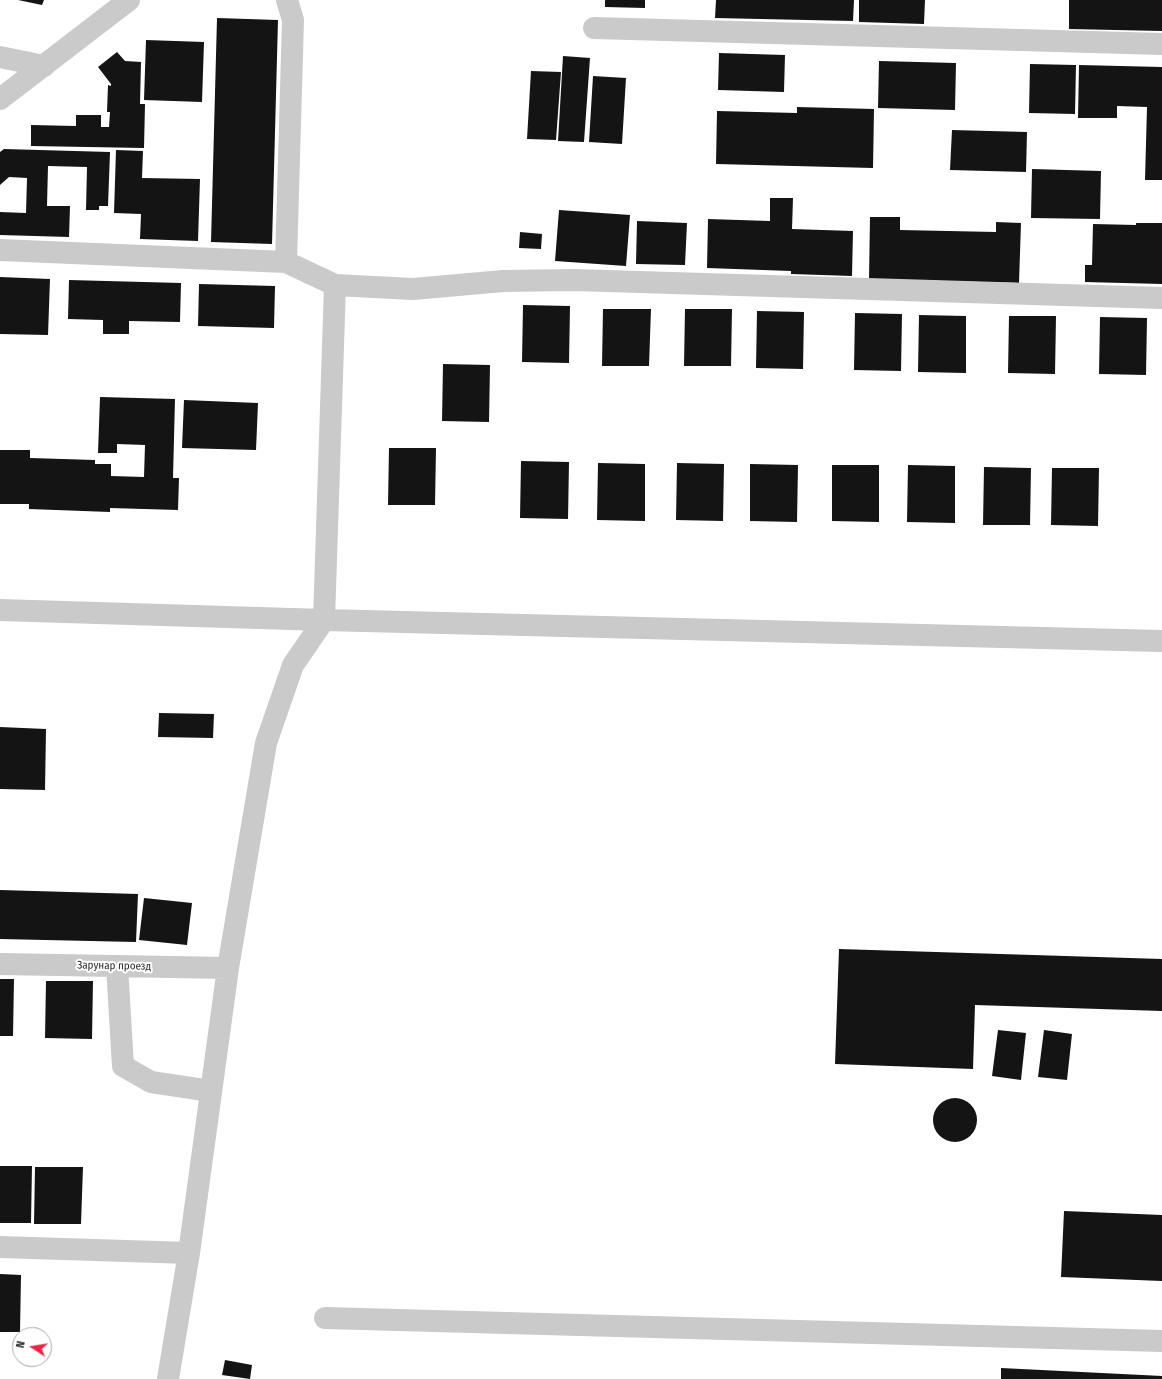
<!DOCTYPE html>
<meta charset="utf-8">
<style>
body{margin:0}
#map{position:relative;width:1162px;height:1379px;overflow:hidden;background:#fff;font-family:"Fira Sans Condensed",sans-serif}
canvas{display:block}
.north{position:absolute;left:12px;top:1327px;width:40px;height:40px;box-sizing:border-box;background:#fff;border:1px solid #ababab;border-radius:50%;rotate:282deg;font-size:11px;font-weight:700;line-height:16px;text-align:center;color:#2d2d2d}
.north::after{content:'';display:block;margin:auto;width:14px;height:18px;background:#ee2444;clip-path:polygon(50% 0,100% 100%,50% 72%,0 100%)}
</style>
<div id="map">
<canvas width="1162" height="1379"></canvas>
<div class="north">N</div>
</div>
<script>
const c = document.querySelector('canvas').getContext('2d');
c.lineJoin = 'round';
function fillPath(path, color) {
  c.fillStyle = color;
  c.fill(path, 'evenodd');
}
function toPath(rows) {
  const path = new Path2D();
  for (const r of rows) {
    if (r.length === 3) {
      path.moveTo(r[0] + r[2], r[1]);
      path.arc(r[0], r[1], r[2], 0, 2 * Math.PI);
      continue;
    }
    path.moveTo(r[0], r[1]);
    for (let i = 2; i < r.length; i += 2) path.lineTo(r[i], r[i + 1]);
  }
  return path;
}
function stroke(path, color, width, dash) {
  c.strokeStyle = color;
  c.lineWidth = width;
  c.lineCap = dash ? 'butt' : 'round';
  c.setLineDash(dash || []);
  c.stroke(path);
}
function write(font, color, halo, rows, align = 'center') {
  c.font = font + ' "Fira Sans Condensed",sans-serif';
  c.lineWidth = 4;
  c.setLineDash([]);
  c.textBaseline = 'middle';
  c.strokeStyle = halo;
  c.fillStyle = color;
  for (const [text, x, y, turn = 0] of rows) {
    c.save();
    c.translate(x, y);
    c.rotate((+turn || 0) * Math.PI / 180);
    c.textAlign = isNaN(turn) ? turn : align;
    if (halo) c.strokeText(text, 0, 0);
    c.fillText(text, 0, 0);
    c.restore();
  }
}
const building = toPath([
 [18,0,44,0,42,5],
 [605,0,645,0,645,8,605,7],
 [716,0,854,0,853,21,715,18],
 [859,0,925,0,924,24,859,22],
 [1069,0,1162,0,1162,31,1069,29],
 [217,18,278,20,272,244,211,242],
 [146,40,204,42,202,102,144,100],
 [117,52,125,61,141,62,140,104,145,104,144,148,31,146,31,125,76,126,76,115,101,115,101,127,109,127,110,112,107,112,108,85,111,86,111,84,98,67],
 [719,53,785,55,784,92,718,90],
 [563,56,590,58,584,142,558,141],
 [879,61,956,63,955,110,878,108],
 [1030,64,1076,65,1075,114,1029,113],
 [1079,65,1162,67,1162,180,1145,180,1147,107,1117,106,1117,118,1078,118],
 [531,71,561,72,556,140,527,139],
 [593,76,626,78,622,144,589,142],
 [797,107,874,109,873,168,716,164,717,111,797,113],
 [952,130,1027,132,1026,172,950,170],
 [4,149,110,152,108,206,99,206,99,210,86,210,87,167,48,166,47,206,70,206,69,237,0,235,0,212,26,213,27,178,9,177,0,185,0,152],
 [116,150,143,151,142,178,200,179,198,241,140,239,141,214,114,213],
 [1032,169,1101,171,1100,219,1031,218],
 [770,198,793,198,792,229,853,231,852,276,791,274,791,271,707,268,708,219,770,221],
 [559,210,630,215,626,266,555,261],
 [870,217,900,217,900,230,996,232,996,222,1021,223,1019,283,869,279],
 [637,221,687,223,685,265,636,264],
 [1136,223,1162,223,1162,284,1085,282,1085,265,1092,265,1093,224,1136,225],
 [520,232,542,234,541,249,519,248],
 [0,277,50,279,48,335,0,334],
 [69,280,181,283,180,322,129,321,129,334,103,334,103,320,68,319],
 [199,284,275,286,274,328,198,326],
 [523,305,570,306,569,363,522,362],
 [603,309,651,309,649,366,602,366],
 [685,309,732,309,731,366,684,366],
 [757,311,804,312,803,369,756,368],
 [855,313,902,314,901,371,854,370],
 [919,315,966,316,966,373,918,372],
 [1009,316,1056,316,1055,374,1008,373],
 [1100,317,1147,318,1146,375,1099,374],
 [443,364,490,365,489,422,442,421],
 [100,397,175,399,173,478,179,478,178,510,110,508,110,512,29,509,29,504,0,504,0,450,30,450,30,458,95,460,95,464,111,464,111,476,144,477,145,445,117,444,117,453,98,453],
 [184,400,258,403,256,450,182,448],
 [389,448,436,448,435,505,388,505],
 [521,461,569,462,568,519,520,518],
 [598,463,645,464,645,521,597,520],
 [677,463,724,464,723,521,676,520],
 [750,464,798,465,797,522,750,521],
 [832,465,879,465,879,522,832,521],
 [908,465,955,466,955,523,907,522],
 [984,467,1031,468,1030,525,983,525],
 [1052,468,1099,468,1098,526,1051,525],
 [159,713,214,714,213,738,158,737],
 [0,727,46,729,45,790,0,789],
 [0,890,138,894,136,942,0,939],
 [144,898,192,903,187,945,139,940],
 [839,949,1162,959,1162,1011,975,1005,973,1069,835,1064],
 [0,979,14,979,13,1036,0,1036],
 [46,981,93,981,92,1039,45,1038],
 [998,1030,1026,1033,1021,1080,992,1076],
 [1044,1030,1072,1034,1067,1080,1038,1077],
 [955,1120,22],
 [0,1166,32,1166,31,1223,0,1223],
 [35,1167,83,1167,81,1224,34,1224],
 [1064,1211,1162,1215,1162,1281,1061,1277],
 [0,1274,21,1275,20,1332,0,1332],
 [225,1360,252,1365,250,1379,222,1375],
 [1001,1368,1162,1376,1162,1379,1001,1379]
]);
const minor = toPath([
 [594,28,1162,44],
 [0,57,44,66],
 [0,99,129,0],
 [0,250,286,262,335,285,413,289,503,281,574,280,1162,298],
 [286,262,293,20,287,0],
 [0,610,324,620,1162,641],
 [0,964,228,968],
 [117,966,123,1066,151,1082,211,1091],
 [0,1247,189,1253],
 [325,1318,1162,1341],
 [168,1379,189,1253,228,968,266,743,293,665,324,620,335,285]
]);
const streetNames = [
 ["Зарунар проезд",114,966,1]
];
fillPath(building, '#141414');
stroke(minor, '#cacaca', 22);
write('11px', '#2d2d2d', '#fff', streetNames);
</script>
